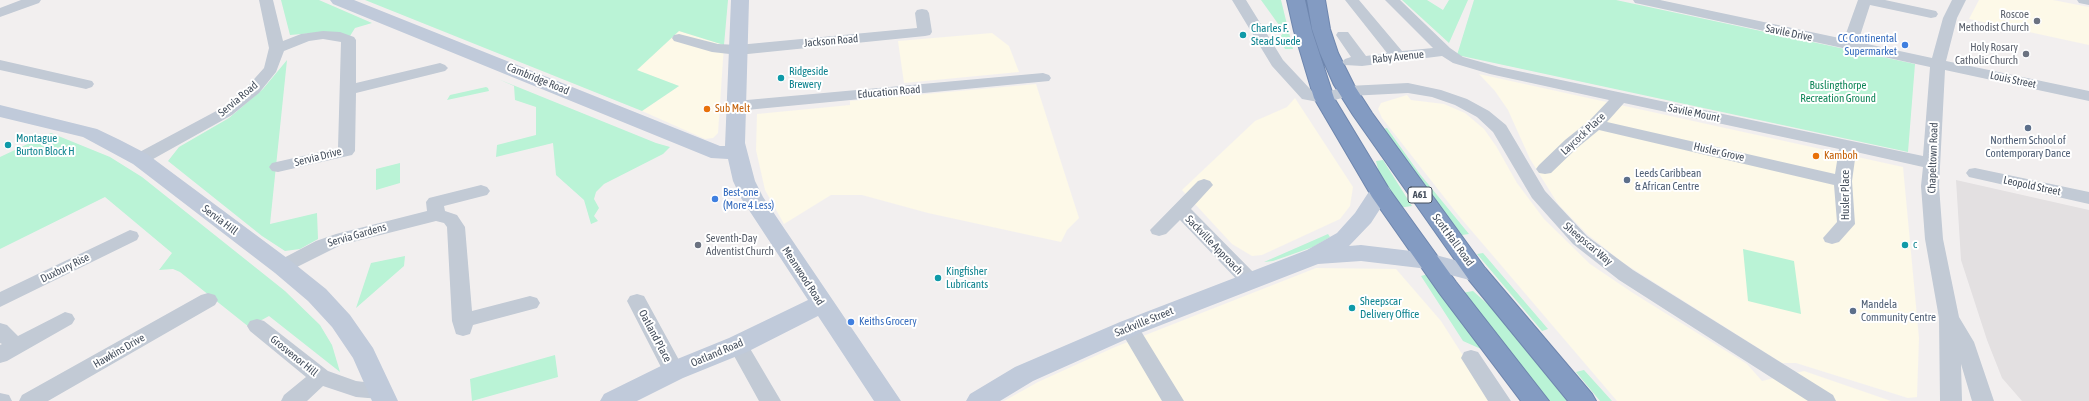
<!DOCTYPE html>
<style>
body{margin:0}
canvas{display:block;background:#f2efef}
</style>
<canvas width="2089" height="401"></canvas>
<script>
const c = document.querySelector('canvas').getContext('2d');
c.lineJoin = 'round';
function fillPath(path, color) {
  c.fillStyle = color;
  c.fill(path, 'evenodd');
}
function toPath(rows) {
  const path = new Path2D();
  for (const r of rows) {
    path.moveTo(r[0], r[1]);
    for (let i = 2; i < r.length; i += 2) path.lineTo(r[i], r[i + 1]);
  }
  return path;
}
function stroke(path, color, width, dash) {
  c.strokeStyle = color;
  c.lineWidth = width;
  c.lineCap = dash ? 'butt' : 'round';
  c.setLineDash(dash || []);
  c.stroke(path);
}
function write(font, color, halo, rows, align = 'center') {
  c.font = font + ' "Asap Condensed",sans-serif';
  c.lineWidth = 4;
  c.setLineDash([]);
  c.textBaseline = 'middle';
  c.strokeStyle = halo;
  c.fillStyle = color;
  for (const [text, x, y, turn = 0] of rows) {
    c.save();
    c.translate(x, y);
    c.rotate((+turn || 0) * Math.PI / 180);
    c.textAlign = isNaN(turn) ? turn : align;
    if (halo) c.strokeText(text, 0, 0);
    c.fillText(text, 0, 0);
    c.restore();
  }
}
const commercial = toPath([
 [1979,0,2053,0,2089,7,2089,45,1969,19],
 [679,31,724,45,718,133,713,138,705,139,642,111,679,86,636,70],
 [992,33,1009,46,1019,72,904,83,898,41],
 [1479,74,1903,167,1919,338,1917,397,1908,398,1796,363,1782,363,1622,262,1587,234,1558,204,1530,159,1508,110,1495,91],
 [1036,84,1079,218,1067,230,1061,242,928,213,862,195,831,195,784,224,765,190,756,150,757,114,850,105,850,101],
 [1407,95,1411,100,1444,104,1465,113,1484,129,1496,146,1517,183,1544,219,1590,264,1633,293,1747,364,1762,381,1804,371,1891,401,1617,401,1459,216,1382,118,1378,109,1381,103],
 [1295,98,1353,187,1350,206,1340,219,1262,255,1252,256,1232,244,1182,190,1255,121,1287,107],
 [1316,268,1396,269,1441,321,1492,401,1004,401,1038,382,1115,347]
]);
const education = toPath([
 [1956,180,2089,210,2089,401,2022,401,2002,378,1987,340,1961,260]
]);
const green = toPath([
 [281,0,319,0,372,23,355,28,350,36,325,32,290,35],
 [365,0,728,0,724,45,679,31,637,70,679,86,642,111],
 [1261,0,1281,0,1293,49,1285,49,1279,38,1284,32],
 [1402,0,1427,0,1443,10,1449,0,1468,0,1449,43],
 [1474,0,1616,0,1915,64,1908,152,1457,55],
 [287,60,270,224,317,213,318,239,300,249,285,251,262,236,168,161,179,147,229,118,263,89],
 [498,79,656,143,670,147,663,154,604,184,596,192,594,199,599,208,594,216,598,221,591,224,584,200,556,175,553,143,496,157,497,145,536,135,536,107,515,100,514,86],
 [486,87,488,88,489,91,447,100,450,95],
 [1387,128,1419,173,1469,234,1462,235,1430,194,1383,129],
 [51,133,110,157,142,177,285,291,320,325,332,345,340,372,269,316,249,327,180,272,173,269,159,270,172,253,105,197,0,249,0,157],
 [1383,160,1412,206,1398,208,1379,173,1376,161],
 [400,163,400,183,376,190,376,169],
 [1328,234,1330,237,1313,247,1273,261,1264,262],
 [1743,249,1794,261,1801,314,1748,301],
 [1483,253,1548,329,1542,331,1477,254],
 [405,256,404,266,356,308,371,263],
 [1428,274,1465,324,1481,349,1463,341,1421,276],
 [1473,291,1493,309,1567,401,1547,401,1462,293],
 [555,355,558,377,472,401,470,379],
 [1584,370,1612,401,1600,401,1576,372]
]);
const street = toPath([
 [21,0,41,0,39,3,0,17,0,8,21,0],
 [259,0,273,0,283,41,301,34,323,31,340,32,354,37,356,40,356,83,440,63,445,65,448,68,445,71,356,93,355,151,352,155,278,172,272,171,269,167,272,163,338,148,341,42,323,39,309,41,284,51,276,72,259,93,232,115,146,163,140,164,134,163,131,159,134,155,220,109,247,87,264,68,269,48,259,0],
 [1232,0,1246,0,1283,60,1313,92,1323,93,1348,86,1408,83,1441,90,1467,99,1489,111,1506,125,1545,191,1587,236,1633,270,1833,395,1836,401,1808,401,1619,280,1573,244,1532,198,1493,132,1477,117,1455,105,1432,97,1408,93,1349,96,1324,103,1302,99,1272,66,1232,0],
 [1345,0,1359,0,1402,51,1433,48,1385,0,1400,0,1450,48,1463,57,1499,67,1923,156,1930,67,1640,4,1635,3,1633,0,1660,0,1844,39,1858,0,1885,0,1936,11,1938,14,1936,17,1931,18,1870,5,1858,42,1932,58,1943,18,1952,0,1966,0,1957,18,1946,61,2089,91,2089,101,1945,70,1939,186,1943,239,1959,317,1974,342,1994,401,1972,401,1961,364,1962,401,1940,401,1939,318,1925,239,1921,186,1923,167,1856,152,1852,181,1855,224,1839,242,1832,244,1825,242,1823,238,1837,222,1834,185,1599,130,1577,148,1551,173,1545,174,1539,173,1536,169,1539,165,1565,140,1590,120,1609,100,1490,74,1453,63,1442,56,1362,66,1345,65,1342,62,1345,59,1351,57,1336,35,1338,32,1348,32,1366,56,1387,53,1345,0],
 [1624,103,1839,149,1835,174,1607,122,1624,103],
 [2077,0,2089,0,2089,5,2079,3,2077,0],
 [922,9,927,10,929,13,932,32,930,35,925,36,738,55,712,52,674,41,672,38,674,35,679,34,718,44,738,45,917,28,915,13,917,10,922,9],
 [0,60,92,81,94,84,92,87,86,89,0,70,0,60],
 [1043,73,1049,75,1051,78,1049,81,736,111,730,109,728,106,730,103,736,101,1043,73],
 [1975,168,2089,192,2089,204,1969,177,1966,173,1969,169,1975,168],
 [1204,179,1210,181,1213,185,1191,209,1256,275,1259,280,1256,285,1249,287,1242,285,1180,220,1166,234,1159,236,1152,234,1150,230,1198,181,1204,179],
 [481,185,487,187,490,191,487,195,444,206,445,211,457,215,465,227,472,311,530,296,537,298,540,303,537,308,473,325,470,334,463,336,456,334,452,321,447,227,444,223,436,221,341,245,283,274,276,272,273,267,276,262,316,241,336,234,427,211,426,202,429,198,481,185],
 [130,230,137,232,139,236,137,240,0,307,0,292,130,230],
 [208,293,215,295,218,300,215,305,48,401,19,401,22,395,201,295,208,293],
 [637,294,644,296,685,371,681,377,674,379,667,377,663,371,627,301,630,296,637,294],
 [65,312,72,314,75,319,72,324,7,361,0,363,0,345,2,344,0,343,0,323,7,325,18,336,65,312],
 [257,319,264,321,328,371,356,381,388,385,391,391,388,397,380,399,356,397,323,386,307,401,281,401,284,395,306,377,250,331,247,326,250,321,257,319],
 [1129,321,1136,323,1184,401,1162,401,1119,328,1122,323,1129,321],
 [738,337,745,340,781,401,759,401,728,345,731,340,738,337],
 [1471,350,1478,352,1511,401,1488,401,1461,358,1464,352,1471,350],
 [0,393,9,395,12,401,0,401,0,393]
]);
const secondary = toPath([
 [330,0,354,0,720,146,725,146,731,0,749,0,745,143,755,181,763,197,901,401,874,401,818,316,747,352,683,378,637,401,600,401,604,394,665,364,729,338,808,300,741,198,733,181,728,159,711,158,333,4,330,0],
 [0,105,97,129,120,140,147,154,291,261,326,289,350,315,373,348,398,401,372,401,353,358,332,327,308,301,275,273,133,164,83,137,0,117,0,105],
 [1380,185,1388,187,1391,192,1371,223,1349,246,1361,245,1428,253,1485,268,1489,274,1485,280,1477,282,1428,269,1361,261,1318,264,1138,334,1033,381,1000,401,966,401,970,394,1015,367,1120,322,1307,250,1337,233,1355,213,1372,187,1380,185]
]);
const highway = toPath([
 [1287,0,1305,0,1312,31,1334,98,1389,189,1456,282,1549,401,1521,401,1440,294,1372,197,1314,98,1294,31,1287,0],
 [1307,0,1325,0,1330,29,1338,53,1354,85,1372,113,1485,268,1592,394,1596,401,1568,401,1469,280,1353,115,1334,85,1320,53,1312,29,1307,0]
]);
const markers = [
 [2037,21,4,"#6b7280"],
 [1243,35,4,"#0f9aa8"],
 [1905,45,4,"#3f7fe0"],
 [2026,54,4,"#6b7280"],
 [781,78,4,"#0f9aa8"],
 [707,109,4,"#e8710a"],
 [2028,128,4,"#5c6f8a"],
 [8,145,4,"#0f9aa8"],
 [1816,156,4,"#e8710a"],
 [1627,180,4,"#5c6f8a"],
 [715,199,4,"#3f7fe0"],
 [698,245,4,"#6b7280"],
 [1905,245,4,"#0f9aa8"],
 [938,278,4,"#0f9aa8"],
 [1352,308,4,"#0f9aa8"],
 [1853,311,4,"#5c6f8a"],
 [851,322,4,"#3f7fe0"]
];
const shields = [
 [1420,195,24]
];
const shieldNames = [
 ["A61",1420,195]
];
const worshipNames = [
 ["Roscoe",2029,15],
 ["Methodist Church",2029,28],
 ["Holy Rosary",2018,48],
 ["Catholic Church",2018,61],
 ["Seventh-Day",706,239,"left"],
 ["Adventist Church",706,252,"left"]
];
const cultureNames = [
 ["Charles F.",1251,29],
 ["Stead Suede",1251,42],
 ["Ridgeside",789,72],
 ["Brewery",789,85],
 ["Montague",16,139],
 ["Burton Block H",16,152],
 ["c",1913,245],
 ["Kingfisher",946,272],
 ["Lubricants",946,285],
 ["Sheepscar",1360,302],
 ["Delivery Office",1360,315]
];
const streetNames = [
 ["Savile Drive",1789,33,12],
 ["Jackson Road",831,41,-5],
 ["Raby Avenue",1398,57,-6],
 ["Cambridge Road",538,79,22],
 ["Louis Street",2013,80,12],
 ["Education Road",889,92,-5],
 ["Servia Road",238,99,-40],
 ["Savile Mount",1694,113,12],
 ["Laycock Place",1583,134,-43],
 ["Husler Grove",1719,152,13],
 ["Servia Drive",318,157,-14],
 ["Chapeltown Road",1933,158,-88],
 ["Leopold Street",2032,186,12],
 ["Husler Place",1846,195,-90],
 ["Servia Hill",220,220,37],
 ["Servia Gardens",357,235,-16],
 ["Scott Hall Road",1453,240,54],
 ["Sheepscar Way",1588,244,40],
 ["Sackville Approach",1214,245,46],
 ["Duxbury Rise",65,268,-26],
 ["Meanwood Road",803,276,57],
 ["Sackville Street",1144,322,-22],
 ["Oatland Place",655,336,62],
 ["Hawkins Drive",119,351,-30],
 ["Oatland Road",717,353,-23],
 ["Grosvenor Hill",294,356,39]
];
const shopNames = [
 ["CC Continental",1897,39,"right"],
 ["Supermarket",1897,52,"right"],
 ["Best-one",723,193],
 ["(More 4 Less)",723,206],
 ["Keiths Grocery",859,322]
];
const parkNames = [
 ["Buslingthorpe",1838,86],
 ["Recreation Ground",1838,99]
];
const foodNames = [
 ["Sub Melt",715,109],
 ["Kamboh",1824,156]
];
const serviceNames = [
 ["Northern School of",2028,141,"center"],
 ["Contemporary Dance",2028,154,"center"],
 ["Leeds Caribbean",1635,174],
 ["& African Centre",1635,187],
 ["Mandela",1861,305],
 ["Community Centre",1861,318]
];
fillPath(commercial, '#fdf9e8');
fillPath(education, '#e3e0e1');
fillPath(green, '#baf3d6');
stroke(highway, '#6e86ae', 2);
fillPath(street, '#c2cad5');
fillPath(secondary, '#c0cada');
fillPath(highway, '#839bc2');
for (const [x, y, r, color] of markers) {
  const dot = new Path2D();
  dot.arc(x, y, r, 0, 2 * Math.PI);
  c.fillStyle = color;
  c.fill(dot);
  stroke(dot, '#fff', 1.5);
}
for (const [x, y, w] of shields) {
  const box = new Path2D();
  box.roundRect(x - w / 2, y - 8, w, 16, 3);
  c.fillStyle = '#fff';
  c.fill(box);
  stroke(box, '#46505e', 1);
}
write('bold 10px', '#46505e', null, shieldNames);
write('11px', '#5b616d', '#fff', worshipNames, 'right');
write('11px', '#0d838f', '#fff', cultureNames, 'left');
write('11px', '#46505e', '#fff', streetNames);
write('11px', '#366cbe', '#fff', shopNames, 'left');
write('11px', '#108658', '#fff', parkNames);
write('11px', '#c56008', '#fff', foodNames, 'left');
write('11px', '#4e5e75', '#fff', serviceNames, 'left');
</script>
